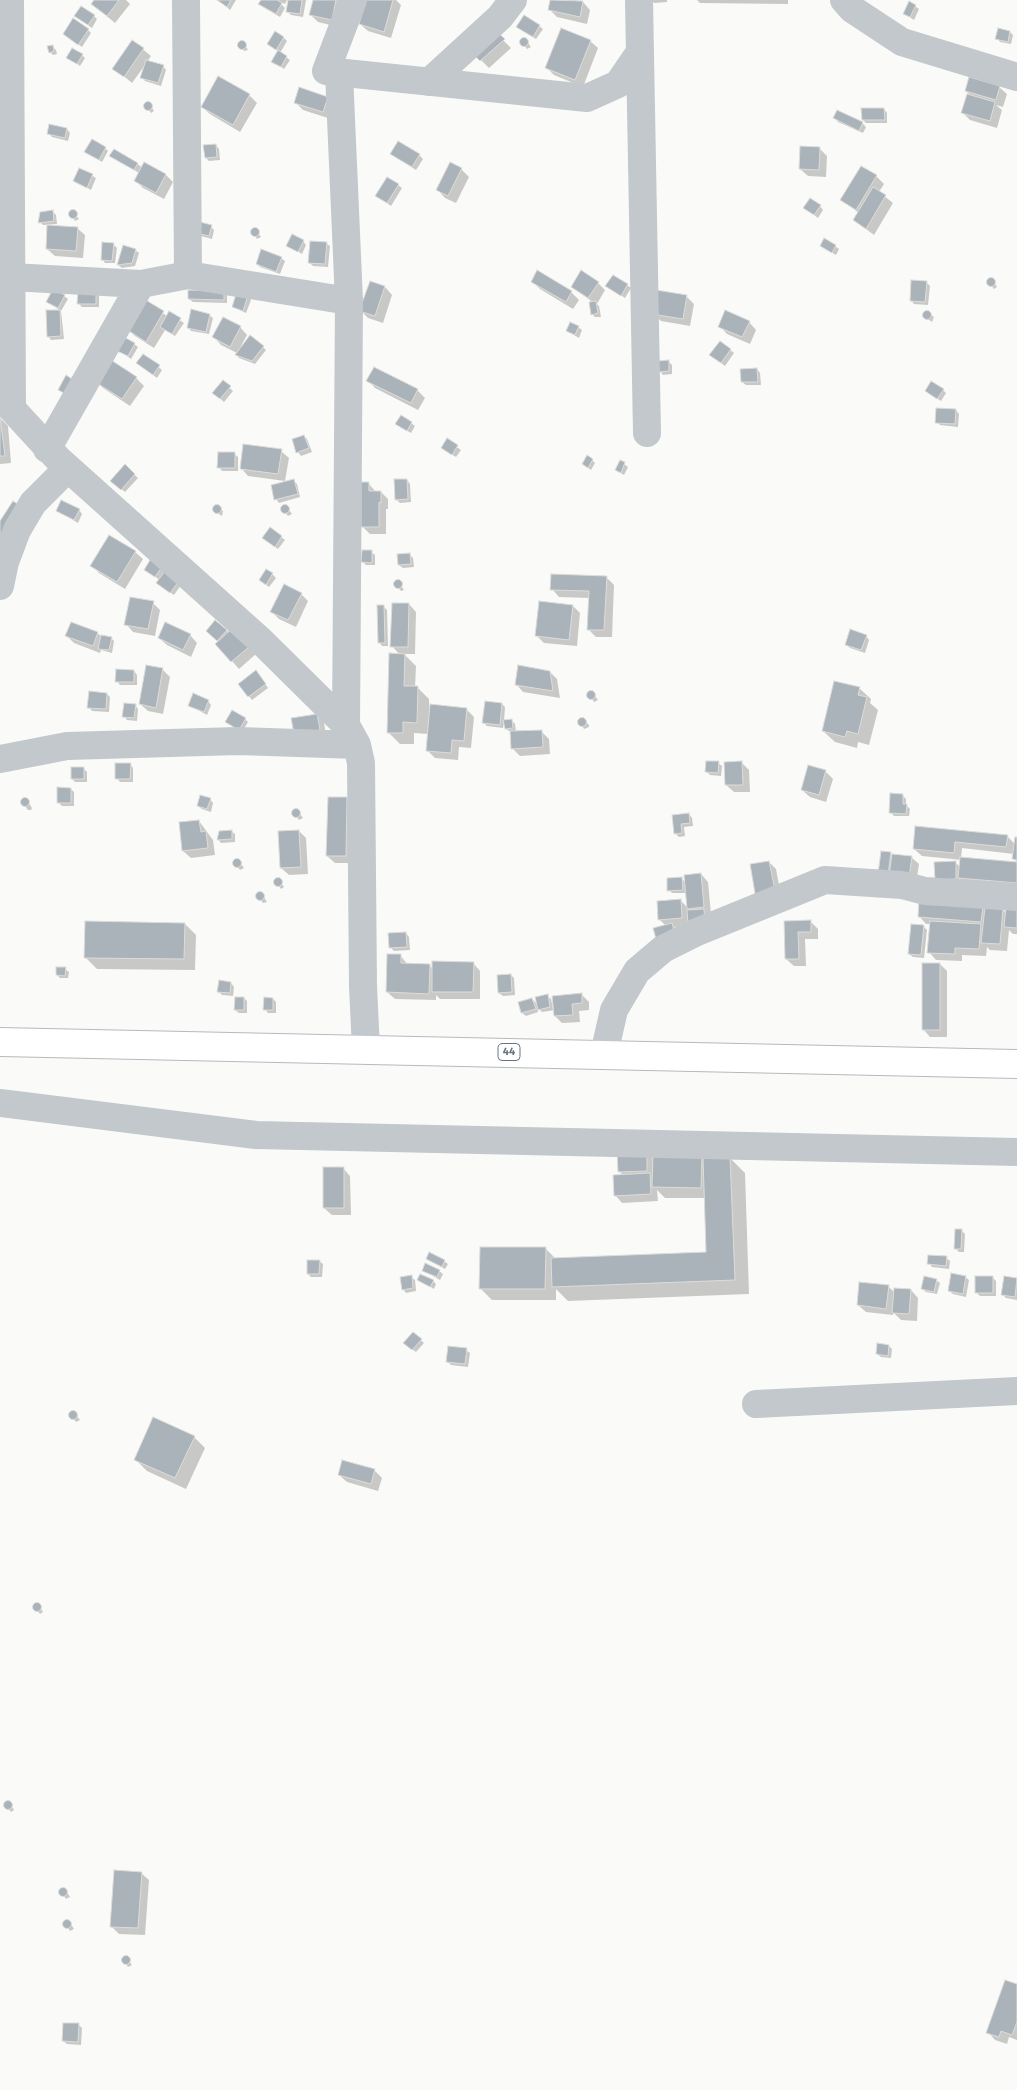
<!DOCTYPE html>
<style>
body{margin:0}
canvas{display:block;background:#fafaf8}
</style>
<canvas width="1017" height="2090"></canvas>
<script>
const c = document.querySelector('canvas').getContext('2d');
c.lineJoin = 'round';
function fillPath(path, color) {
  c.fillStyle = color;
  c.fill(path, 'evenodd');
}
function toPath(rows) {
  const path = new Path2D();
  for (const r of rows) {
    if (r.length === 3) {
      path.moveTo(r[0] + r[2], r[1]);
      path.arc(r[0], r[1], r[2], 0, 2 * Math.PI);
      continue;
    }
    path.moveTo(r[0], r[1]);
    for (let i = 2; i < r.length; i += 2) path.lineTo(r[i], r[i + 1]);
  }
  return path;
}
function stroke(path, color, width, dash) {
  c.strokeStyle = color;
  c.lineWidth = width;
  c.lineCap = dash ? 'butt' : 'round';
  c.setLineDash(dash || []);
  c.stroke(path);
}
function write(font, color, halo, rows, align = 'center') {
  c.font = font + ' "Fira Sans",sans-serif';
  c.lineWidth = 5;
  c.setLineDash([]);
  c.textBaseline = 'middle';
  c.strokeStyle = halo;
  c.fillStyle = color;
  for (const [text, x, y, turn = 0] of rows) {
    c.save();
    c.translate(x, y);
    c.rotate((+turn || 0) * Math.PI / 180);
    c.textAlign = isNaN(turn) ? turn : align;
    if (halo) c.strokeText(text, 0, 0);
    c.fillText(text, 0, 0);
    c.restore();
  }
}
const shadow = toPath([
 [95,0,126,0,130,4,115,23,92,4],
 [219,0,236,0,230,10],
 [262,0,287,0,285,4,278,1,285,8,280,17,263,7,260,4],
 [289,0,306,0,303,17,291,15,287,11],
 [314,0,345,0,339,27,318,22,311,15],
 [367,0,396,0,401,5,391,38,368,31,360,24],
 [552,0,574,0,583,2,590,10,587,24,557,17,549,9],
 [652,0,667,0,667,2,654,3],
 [697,0,788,0,788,4,700,3],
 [915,6,919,9,914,20,905,14],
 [94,16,97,19,92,28,79,19],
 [539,26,543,29,536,39,521,30],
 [88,30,91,33,82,47,64,34],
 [1010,32,1013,35,1011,44,1000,42,997,38],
 [496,33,511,48,489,68,473,52],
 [284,38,287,41,280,53,290,60,284,69,273,61,279,51,272,47],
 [525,39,531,47,527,49,521,41],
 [133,41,151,56,147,62,163,66,166,70,161,86,145,81,142,77,145,65,132,83,114,68],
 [590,41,598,48,583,87,554,75,547,68],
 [243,42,248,50,244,51,239,44],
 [52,46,56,50,57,54,53,55,50,52],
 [82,55,85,58,80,66,68,57],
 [219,78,249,95,257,103,240,132,210,114,202,107],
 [999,87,1007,94,1003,107,996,105,1002,110,997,128,970,120,963,113,972,97,966,91],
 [328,98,331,119,303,110,295,102],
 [149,103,154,111,151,113,145,105],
 [884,109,887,113,887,123,866,123,863,120],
 [838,111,862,123,866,127,863,133,838,122,835,118],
 [67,129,70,133,68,141,52,137,48,133],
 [216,145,219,149,220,160,209,161,206,158],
 [105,148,108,151,102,162,86,152],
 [819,148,827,156,826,177,808,176,800,169],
 [419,155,423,159,416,170,395,157],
 [111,156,138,164,142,168,145,164,166,175,173,182,164,199,143,188,135,180,139,173],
 [80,169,96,178,91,190,75,181],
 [461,169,469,177,456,203,445,198,438,190],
 [876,176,884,184,879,192,893,203,874,235,854,220,859,213,842,200],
 [398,185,402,188,391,206,377,196],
 [820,206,823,210,818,218,805,208],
 [71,211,73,211,79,219,75,221,70,212],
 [53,212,56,215,57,224,43,225,40,222],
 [211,227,214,230,212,239,197,235],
 [77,228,85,235,83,258,55,256,47,249],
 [256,230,261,237,257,239,252,231],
 [303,241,306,245,302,254,287,245],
 [326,243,330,246,328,267,313,266,310,263],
 [113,244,117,248,115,263,105,263,102,259],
 [124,246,135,250,139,253,135,266,122,268,118,265],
 [821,246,835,246,839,249,836,255],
 [281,258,285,261,280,274,260,267,257,264],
 [992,279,997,287,994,289,988,281],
 [532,281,571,292,579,300,573,309,540,289],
 [371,282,385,287,392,295,383,323,368,318,361,311],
 [926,282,930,286,928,305,914,304,911,300],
 [598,283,605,290,597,304,599,306,601,317,595,317,592,314,594,303,572,287],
 [627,285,631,288,625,298,607,286],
 [96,292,99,296,99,307,82,307,78,303],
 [224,292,227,295,227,303,193,302,189,299],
 [64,296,68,299,61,311,48,302],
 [248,296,251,300,246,313,233,307],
 [687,297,694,304,690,326,661,321,653,313],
 [145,301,167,316,169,313,184,323,175,336,165,330,154,348,135,336,128,329],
 [47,311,61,311,64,339,51,340,48,336],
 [926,312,934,317,932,322,924,316],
 [209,315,213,318,209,334,191,331,188,327],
 [749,322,756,330,750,344,727,334,720,326],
 [240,327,247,335,241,346,263,347,266,350,255,364,239,358,236,354,237,353,221,345,214,337],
 [578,327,582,330,579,338,567,331],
 [720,342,734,353,725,366,714,358],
 [134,344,138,347,131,359,117,349],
 [144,355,162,370,157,378,141,366],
 [668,361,672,365,672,374,663,375,660,371],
 [757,369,760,373,761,385,746,385,742,382],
 [136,378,144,386,130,406,103,388,95,381],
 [368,380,417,390,425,398,418,410,375,388],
 [223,382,233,391,224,402,217,396],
 [943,390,946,393,941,401,930,394],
 [956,410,959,414,958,427,940,425,937,422],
 [401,416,415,426,411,433,400,427],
 [0,418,8,426,11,463,0,464],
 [304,436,307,439,312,452,301,456,298,452],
 [447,440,461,450,456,457,446,451],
 [281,451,289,458,285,481,248,476,241,468],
 [234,454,238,457,238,471,222,471,219,467],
 [592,460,595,463,591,470,583,464],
 [624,464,628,467,624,475,616,470],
 [125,466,138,478,125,492,112,481],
 [407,480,410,484,411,502,400,503,396,499],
 [294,481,297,484,300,497,279,503,276,499],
 [368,483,376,492,381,492,388,499,388,509,386,509,386,534,370,534,363,527],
 [215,506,223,511,222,516,214,511],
 [286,506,292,514,288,516,282,508],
 [79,510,82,514,78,523,58,511],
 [281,537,285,540,278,549,267,541],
 [135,552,143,559,125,589,99,573,92,565],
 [371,552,375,555,375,565,366,565,363,562],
 [409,554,413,558,414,567,403,568,399,565],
 [151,561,181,585,174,595,161,586,160,580,149,573],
 [272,574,276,578,269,587,260,580],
 [606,577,614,585,612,637,596,637,588,629,590,598,559,597,552,589],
 [399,582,404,590,401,591,395,584],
 [301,594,308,601,296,627,279,619,272,612],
 [153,603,160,610,155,636,133,632,126,624],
 [409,604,416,612,415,654,404,654,416,666,415,688,418,688,429,699,429,713,466,709,474,717,471,748,459,747,458,760,435,758,427,750,429,734,414,733,414,744,400,744,388,732,400,655,392,646],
 [573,606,580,613,577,646,544,643,537,636],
 [384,607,387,610,388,646,382,646,379,642],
 [216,622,256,654,239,669,232,661,219,642,207,631],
 [97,633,101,636,111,638,114,641,112,653,101,650,100,653,74,643,67,636],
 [190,635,197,643,191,657,167,645,159,638],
 [866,636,869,640,865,653,850,648,846,644],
 [163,670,170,677,163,714,148,711,140,704],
 [134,671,137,675,137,685,120,685,117,681],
 [550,672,557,679,560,698,523,692,516,684],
 [259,675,268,688,252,700,249,696],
 [859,688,871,699,870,703,878,710,869,745,858,742,857,748,835,742,823,731],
 [592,692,598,700,594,702,589,694],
 [107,694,110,697,109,712,92,711,89,707],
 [208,701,211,705,207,715,189,705],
 [502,704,505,707,504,721,511,720,515,724,516,732,541,731,549,739,550,754,520,756,512,748,511,732,506,729,504,722,503,728,487,726,484,723],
 [135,705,138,709,137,721,127,720,124,716],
 [316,715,324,722,326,737,293,719],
 [245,719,248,722,242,732,230,725],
 [583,719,589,725,589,727,584,729,579,721],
 [718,763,722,766,721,776,710,775,707,772],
 [742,763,749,770,750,792,734,792,726,785],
 [130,764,133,768,133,782,120,782,117,778],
 [83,768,87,772,87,782,75,782,72,779],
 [825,771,833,779,826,802,810,797,802,790],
 [71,789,74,792,74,806,62,806,58,802],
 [902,795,906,799,906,805,910,809,909,816,894,816,890,812],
 [346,798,354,806,353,863,335,863,327,856],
 [210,799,213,803,211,812,202,809,198,806],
 [27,800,32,808,31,810,28,810,22,802],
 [297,810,303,818,299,820,293,812],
 [689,814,692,818,693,826,684,827,685,836,679,837,675,833,674,816],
 [199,821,213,840,215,855,191,858,183,851],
 [916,827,1007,836,1016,845,1017,839,1017,862,1014,859,1014,854,962,848,961,858,1017,863,1017,889,966,885,959,878,959,882,940,883,955,862,960,867,962,860,922,856,914,849],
 [231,831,235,834,235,842,221,843,218,839],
 [299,831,306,838,308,874,289,875,281,868],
 [890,853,892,855,911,857,919,864,916,885,883,877],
 [236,860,238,860,244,868,240,870,234,862],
 [769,862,776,869,782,902,751,865],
 [701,874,708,882,711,914,690,925,674,927,678,938,660,920,680,900,688,908,687,893,672,893,669,890,682,879,686,883],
 [279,880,284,887,281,889,275,881],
 [262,894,267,902,263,903,258,896],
 [982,907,986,910,1003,910,1007,914,1017,909,1017,934,1013,934,1009,930,1007,951,990,950,987,947,986,956,962,955,962,961,936,960,929,952,931,924,926,924,919,916],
 [810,921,818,929,818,939,805,939,806,966,794,966,786,959,785,923],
 [185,924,196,935,195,970,97,969,85,957],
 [924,927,927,930,924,958,913,957,909,954],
 [406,933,409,937,410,950,394,951,390,947],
 [400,955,408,965,429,965,433,969,473,963,480,971,480,999,440,999,436,995,436,1000,395,999,387,992],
 [940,964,947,971,947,1037,930,1037,923,1029],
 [65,969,69,972,68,978,60,978,57,975],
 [511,975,514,978,515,995,503,996,499,993],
 [231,983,234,987,233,996,222,995,218,991],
 [581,994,589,1002,589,1010,579,1011,580,1022,562,1023,555,1016,555,1010,542,1012,537,1007,538,1012,526,1016,522,1013,532,999,538,1005,547,996,551,999,553,1009],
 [244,998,247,1001,247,1013,239,1013,235,1010],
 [273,999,276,1002,276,1013,268,1013,265,1009],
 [646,1153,654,1160,730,1158,745,1173,749,1294,568,1301,556,1289,556,1300,492,1300,481,1289,545,1248,556,1259,707,1253,705,1198,665,1198,657,1190,658,1201,622,1203,615,1195,624,1176,619,1171],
 [343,1168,350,1176,351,1215,332,1215,324,1208],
 [962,1231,965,1234,964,1252,959,1252,956,1249],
 [946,1258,950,1261,949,1269,932,1267,929,1263],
 [427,1259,444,1261,448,1264,445,1269],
 [319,1261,323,1264,322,1277,311,1277,308,1274],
 [423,1270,439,1271,443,1274,440,1280],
 [411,1277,415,1280,416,1291,406,1293,403,1289],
 [965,1277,969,1280,966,1297,953,1294,949,1291],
 [993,1278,996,1281,996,1296,980,1296,976,1292],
 [1005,1278,1017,1280,1017,1300,1006,1298,1003,1295],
 [419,1280,433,1281,436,1284,434,1289],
 [936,1280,940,1283,937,1294,926,1292,922,1289],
 [888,1286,895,1293,895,1289,911,1290,918,1298,917,1321,901,1320,893,1312,893,1315,866,1312,858,1305],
 [413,1333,424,1343,416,1352,408,1346],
 [889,1346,892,1349,891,1358,881,1357,877,1354],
 [466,1350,470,1353,468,1367,451,1365,448,1362],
 [74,1413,80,1420,76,1422,70,1414],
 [194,1437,205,1448,186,1489,147,1471,135,1459],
 [374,1470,382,1478,378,1491,347,1482,339,1475],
 [38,1604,43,1612,40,1614,34,1606],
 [9,1802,14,1810,11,1812,5,1804],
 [141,1873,149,1880,145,1935,119,1934,111,1926],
 [65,1889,70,1897,66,1899,61,1891],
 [69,1921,74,1929,70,1931,65,1923],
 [127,1958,132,1965,128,1967,123,1959],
 [1017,1985,1017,2040,1009,2037,1007,2044,995,2040,988,2032],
 [79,2025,82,2028,81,2045,67,2044,63,2041]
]);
const building = toPath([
 [94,0,119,0,107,16,91,4,94,0],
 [217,0,231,0,227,7,217,0],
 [261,0,277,0,282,3,276,14,258,4,261,0],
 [288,0,302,0,300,14,286,12,288,0],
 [313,0,336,0,332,20,309,15,313,0],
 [366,0,393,0,384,32,359,24,366,0],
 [550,0,583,1,580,17,548,10,550,0],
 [909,1,916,5,910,17,903,14,909,1],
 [81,6,95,15,88,25,74,16,81,6],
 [524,15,540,25,533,37,516,27,524,15],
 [73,18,89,29,78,45,63,34,73,18],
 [561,28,591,40,575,80,545,68,561,28],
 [998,28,1010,31,1008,42,995,39,998,28],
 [275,31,284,37,276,50,267,44,275,31],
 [496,31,505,39,480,61,471,52,496,31],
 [524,42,4.5],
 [132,40,144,48,124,77,112,69,132,40],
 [242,45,4.5],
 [53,45,54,51,49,53,47,46,53,45],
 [72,48,83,54,77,64,66,58,72,48],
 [278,50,287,56,281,67,271,62,278,50],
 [146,60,164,65,158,83,140,78,146,60],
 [218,76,250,94,233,125,201,107,218,76],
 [969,77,1000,86,996,100,965,91,969,77],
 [299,87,328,97,323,112,294,103,299,87],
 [967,94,995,102,990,121,961,113,967,94],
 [148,106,4.5],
 [861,108,884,108,885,120,862,120,861,108],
 [837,110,863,122,859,131,833,118,837,110],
 [49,124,67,128,65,138,47,134,49,124],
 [92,139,106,147,99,160,84,152,92,139],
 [398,141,420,154,412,167,390,154,398,141],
 [216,144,217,157,205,158,203,145,216,144],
 [800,146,820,147,819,170,799,169,800,146],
 [114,149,138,163,134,170,109,156,114,149],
 [144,162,166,174,156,193,134,181,144,162],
 [450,162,462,168,448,196,436,190,450,162],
 [861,166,877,175,856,210,840,200,861,166],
 [79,168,93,174,87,188,73,181,79,168],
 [387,177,399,184,387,203,375,196,387,177],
 [873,187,886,195,866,229,853,220,873,187],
 [810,198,821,205,814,215,803,208,810,198],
 [73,214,4.5],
 [53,210,54,221,38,223,40,212,53,210],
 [200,222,212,225,209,236,192,232,200,222],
 [47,225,78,227,76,251,46,249,47,225],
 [255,232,4.5],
 [292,234,304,240,298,252,286,246,292,234],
 [824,238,836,245,832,253,820,246,824,238],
 [310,241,327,242,325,264,308,263,310,241],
 [102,242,114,243,112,261,101,260,102,242],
 [123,245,136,249,132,263,117,265,123,245],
 [261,249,282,257,276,272,256,264,261,249],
 [537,270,572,291,566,302,531,282,537,270],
 [581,270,599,282,588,298,571,287,581,270],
 [613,275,628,284,621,296,605,286,613,275],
 [991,282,4.5],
 [911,280,927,281,925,302,910,301,911,280],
 [370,281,385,286,375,316,359,311,370,281],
 [53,289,65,295,58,308,46,302,53,289],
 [188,290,224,291,224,300,188,299,188,290],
 [656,290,687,295,683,319,652,314,656,290],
 [78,291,96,291,96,304,77,304,78,291],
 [237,291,248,295,243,311,232,307,237,291],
 [144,299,164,311,146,342,126,329,144,299],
 [596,301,598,313,591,315,589,302,596,301],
 [191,309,210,314,206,332,187,328,191,309],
 [46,310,60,310,61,336,47,337,46,310],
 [725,310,750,321,742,337,718,327,725,310],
 [927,315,4.5],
 [169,311,181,318,172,334,160,327,169,311],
 [223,317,241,326,230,347,212,337,223,317],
 [570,322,579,326,575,335,566,331,570,322],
 [250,335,264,346,252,361,235,355,250,335],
 [122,336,135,343,128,356,115,350,122,336],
 [720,341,731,349,721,363,709,355,720,341],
 [143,354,160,365,153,375,136,363,143,354],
 [108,358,137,377,122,399,94,381,108,358],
 [669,360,669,371,659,372,658,361,669,360],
 [374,367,418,389,411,403,366,381,374,367],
 [757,368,758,382,741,382,740,369,757,368],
 [66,375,72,379,64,393,58,390,66,375],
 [223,380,231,386,220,399,212,393,223,380],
 [931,381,944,389,937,399,925,391,931,381],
 [936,408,956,409,955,424,935,423,936,408],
 [401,415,412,422,407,431,395,424,401,415],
 [0,417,5,456,0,456,0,417],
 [304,435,309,448,296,453,292,439,304,435],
 [447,438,458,445,452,455,441,448,447,438],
 [243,444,282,449,278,474,240,469,243,444],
 [218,452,235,452,235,468,217,468,218,452],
 [587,455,593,459,588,468,582,464,587,455],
 [620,460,625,462,621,473,615,470,620,460],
 [125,464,135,474,121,490,110,481,125,464],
 [294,479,298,494,274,500,271,485,294,479],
 [394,479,407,479,408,499,395,500,394,479],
 [361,482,369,482,369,491,381,491,381,503,379,502,379,527,361,527,361,482],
 [61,500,80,509,74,520,56,511,61,500],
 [13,501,25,509,0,548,0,521,13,501],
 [217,509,4.5],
 [285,509,4.5],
 [270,527,282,536,275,547,262,538,270,527],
 [109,535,136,551,117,582,90,566,109,535],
 [362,550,372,550,372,563,361,562,362,550],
 [410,553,411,564,398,565,397,554,410,553],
 [150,560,162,567,155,577,144,570,150,560],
 [266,569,273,573,266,585,259,580,266,569],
 [165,571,179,581,170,593,156,583,165,571],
 [551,574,607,576,604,630,587,630,589,591,550,590,551,574],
 [398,584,4.5],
 [284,584,302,593,288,620,270,612,284,584],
 [130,597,154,601,148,629,124,625,130,597],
 [539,601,573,605,569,640,535,636,539,601],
 [392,603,409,603,408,647,390,647,392,603],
 [377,605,384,605,385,643,378,643,377,605],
 [215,620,227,630,217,641,206,631,215,620],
 [71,622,98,632,93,646,65,636,71,622],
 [165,622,191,634,183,650,158,638,165,622],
 [234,627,250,646,231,662,215,644,234,627],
 [850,629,867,635,861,650,845,645,850,629],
 [101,635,112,637,109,650,98,649,101,635],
 [389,653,405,654,404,686,418,686,417,723,403,722,403,733,387,733,389,653],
 [146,665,163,668,156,708,139,704,146,665],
 [518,665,550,671,553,691,515,685,518,665],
 [116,669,134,670,134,682,115,682,116,669],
 [256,670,266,684,248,697,238,684,256,670],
 [834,681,860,687,858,695,867,697,858,734,847,731,845,737,822,731,834,681],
 [591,695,4.5],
 [89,691,107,693,106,709,87,708,89,691],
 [193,693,209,700,204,712,188,706,193,693],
 [485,701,502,703,500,725,482,723,485,701],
 [124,703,136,704,134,718,122,717,124,703],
 [430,704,467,708,464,741,452,740,451,753,426,751,430,704],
 [232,710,246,718,239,730,225,722,232,710],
 [317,714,320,730,294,734,291,718,317,714],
 [582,722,4.5],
 [512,719,513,728,505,729,503,720,512,719],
 [542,730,543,747,511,749,510,731,542,730],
 [706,761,719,761,718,773,705,772,706,761],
 [742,761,743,785,725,785,724,762,742,761],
 [115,763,131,763,130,779,115,779,115,763],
 [808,765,826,770,819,795,801,790,808,765],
 [71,767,84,767,84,779,71,779,71,767],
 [57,787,71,788,71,803,57,803,57,787],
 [890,793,903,794,903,804,907,804,906,814,889,813,890,793],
 [200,795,211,798,207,809,197,806,200,795],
 [328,797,347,797,346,856,326,856,328,797],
 [25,802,4.5],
 [296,813,4.5],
 [689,813,690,823,681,824,682,833,674,834,672,815,689,813],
 [199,820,201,832,206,831,208,848,182,851,179,822,199,820],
 [915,826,1008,835,1006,847,955,842,954,853,913,849,915,826],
 [232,830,232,839,217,840,219,831,232,830],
 [299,830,301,867,280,868,278,831,299,830],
 [1015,837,1017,837,1017,860,1012,859,1015,837],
 [881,851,891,852,888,875,878,874,881,851],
 [892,854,912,856,909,878,889,876,892,854],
 [960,857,1017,862,1017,883,958,878,960,857],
 [237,863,4.5],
 [769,861,776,895,756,899,750,864,769,861],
 [956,861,956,879,935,880,934,862,956,861],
 [701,873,704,907,687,909,684,875,701,873],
 [682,877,683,890,667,891,667,878,682,877],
 [278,882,4.5],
 [260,896,4.5],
 [681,899,682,918,658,920,657,901,681,899],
 [919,900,983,906,981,922,918,917,919,900],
 [985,907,1003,909,1000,944,981,943,985,907],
 [1006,907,1017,907,1017,928,1004,927,1006,907],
 [704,909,705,923,688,924,687,910,704,909],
 [811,920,811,932,798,932,799,959,785,959,784,921,811,920],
 [85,921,185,923,184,959,84,958,85,921],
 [930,921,981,924,979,949,955,948,955,954,927,953,930,921],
 [672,923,675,935,656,939,653,928,672,923],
 [911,924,924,925,921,955,908,954,911,924],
 [406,932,407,947,389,948,388,933,406,932],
 [387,954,401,954,401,963,430,964,429,994,386,992,387,954],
 [432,961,474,962,473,992,432,992,432,961],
 [922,963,940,963,940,1030,922,1030,922,963],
 [56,967,66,967,65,976,56,975,56,967],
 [511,974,512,992,498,993,497,975,511,974],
 [219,980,231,982,230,993,217,992,219,980],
 [582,993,582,1003,572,1004,573,1015,554,1016,552,996,582,993],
 [548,994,550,1007,538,1010,535,997,548,994],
 [235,997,244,997,244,1010,234,1010,235,997],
 [264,997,273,998,273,1010,263,1010,264,997],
 [532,998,536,1009,521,1013,518,1002,532,998],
 [647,1151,647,1171,618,1172,617,1152,647,1151],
 [653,1154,702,1154,701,1188,652,1187,653,1154],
 [730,1156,735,1280,552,1287,551,1258,706,1252,703,1157,730,1156],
 [323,1167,344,1167,344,1208,323,1208,323,1167],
 [650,1173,651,1194,614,1196,613,1175,650,1173],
 [955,1229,962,1229,961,1249,954,1249,955,1229],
 [480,1247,546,1247,545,1289,479,1289,480,1247],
 [429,1252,445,1260,442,1267,426,1259,429,1252],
 [928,1255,947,1256,946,1266,927,1264,928,1255],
 [307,1260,320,1260,319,1274,307,1274,307,1260],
 [425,1263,440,1270,437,1277,422,1271,425,1263],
 [951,1273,966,1276,963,1294,948,1291,951,1273],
 [420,1274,434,1280,430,1287,417,1280,420,1274],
 [412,1275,413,1288,402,1290,400,1277,412,1275],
 [924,1276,937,1279,934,1292,921,1289,924,1276],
 [975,1276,993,1276,993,1293,975,1293,975,1276],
 [1004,1276,1017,1278,1015,1297,1001,1295,1004,1276],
 [859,1282,889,1285,886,1309,857,1305,859,1282],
 [894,1288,911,1289,909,1314,892,1313,894,1288],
 [413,1332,422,1339,412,1350,403,1343,413,1332],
 [877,1343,889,1345,888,1356,876,1354,877,1343],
 [448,1346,467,1348,465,1364,446,1362,448,1346],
 [73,1415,4.5],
 [153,1417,195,1436,175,1478,134,1460,153,1417],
 [342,1460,375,1469,371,1484,338,1475,342,1460],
 [37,1607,4.5],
 [8,1805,4.5],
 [114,1870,142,1872,138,1928,110,1927,114,1870],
 [63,1892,4.5],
 [67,1924,4.5],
 [126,1960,4.5],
 [1005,1980,1017,1984,1017,2022,1012,2035,1001,2031,999,2037,986,2033,1005,1980],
 [63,2023,79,2023,78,2042,62,2041,63,2023]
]);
const minor = toPath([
 [10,0,12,409],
 [186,0,188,275],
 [353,0,326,71,587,98,618,84,640,52],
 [639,0,647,433],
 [844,0,852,9,902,42,1017,77],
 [339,73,349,301,346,725],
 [429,82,500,17,513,0],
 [11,277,141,284],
 [0,389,12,409,59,460,261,641,346,725,357,745,361,763,363,986,366,1050],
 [47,449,141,284,188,275,349,301],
 [0,586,5,562,17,530,33,503,68,468],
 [0,759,67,746,238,741,357,745],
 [604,1054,614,1010,637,971,663,949,697,932,825,880,902,885,925,891,1017,897],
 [0,1103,256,1135,1017,1152],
 [756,1404,1017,1391]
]);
const major = toPath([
 [0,1042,1017,1064]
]);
const shields = [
 [509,1052,22]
];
const shieldNames = [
 ["44",509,1052]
];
fillPath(shadow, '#0003');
fillPath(building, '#aab3b9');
stroke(building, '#dcdcda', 1);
stroke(major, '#b5babe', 30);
stroke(minor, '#c3c8cc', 28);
stroke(major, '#fff', 28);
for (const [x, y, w] of shields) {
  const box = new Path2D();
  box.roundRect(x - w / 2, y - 8.5, w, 17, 4);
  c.fillStyle = '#fff';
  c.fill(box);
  stroke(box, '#657683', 1);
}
write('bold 11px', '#657683', null, shieldNames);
</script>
